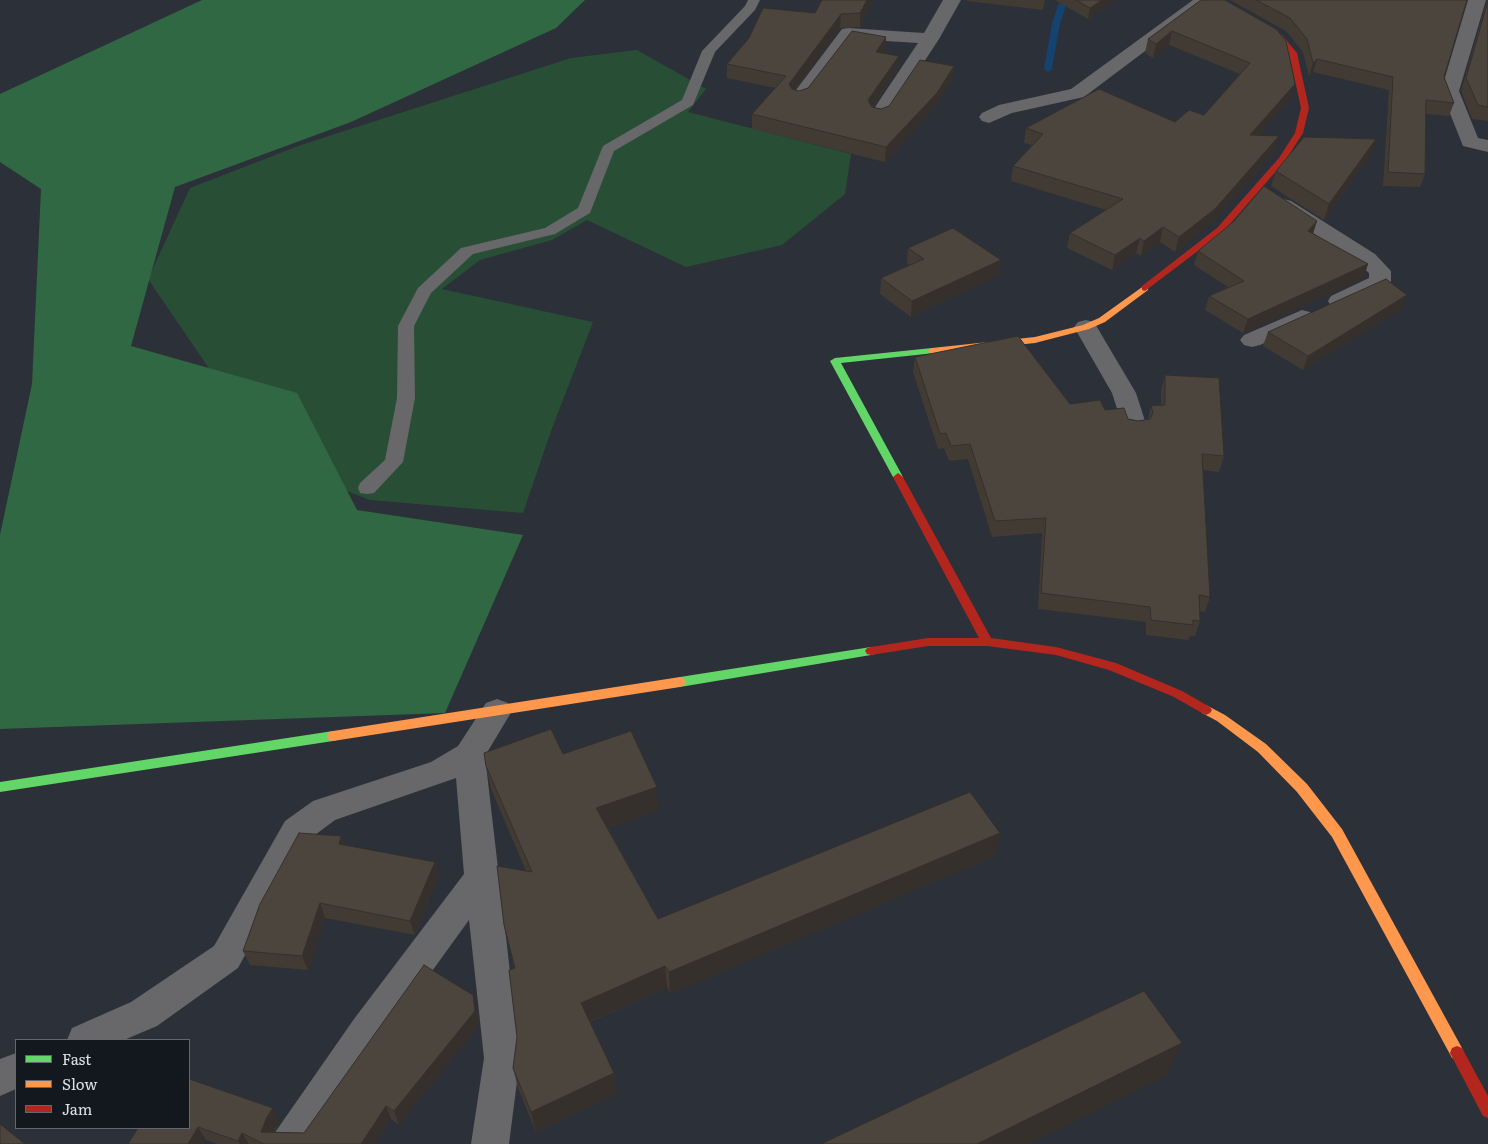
<!DOCTYPE html>
<style>
body{margin:0}
#map{position:relative;width:1488px;height:1144px;overflow:hidden;background:#2c3039;font-family:Literata,serif}
canvas{display:block}
.legend{position:absolute;left:15px;top:1039px;width:175px;height:90px;box-sizing:border-box;background:#13171e;border:1px solid #636770;margin:0;padding:6px 9px;list-style:none;font-size:15px;color:#dbe0ea}
.legend li{display:flex;align-items:center;gap:10px;height:25px}
.legend b{width:25px;border:1px solid #636770}
</style>
<div id="map">
<canvas width="1488" height="1144"></canvas>
<ul class="legend">
<li><b style="height:6px;background:#63d668"></b>Fast</li>
<li><b style="height:6px;background:#ff974d"></b>Slow</li>
<li><b style="height:6px;background:#b3261e"></b>Jam</li>
</ul>
</div>
<script>
const c = document.querySelector('canvas').getContext('2d');
c.lineJoin = 'round';
function fillPath(path, color) {
  c.fillStyle = color;
  c.fill(path, 'evenodd');
}
function toPath(rows) {
  const path = new Path2D();
  for (const r of rows) {
    path.moveTo(r[0], r[1]);
    for (let i = 2; i < r.length; i += 2) path.lineTo(r[i], r[i + 1]);
  }
  return path;
}
function stroke(path, color, width, dash) {
  c.strokeStyle = color;
  c.lineWidth = width;
  c.lineCap = dash ? 'butt' : 'round';
  c.setLineDash(dash || []);
  c.stroke(path);
}
const green = toPath([
 [637,50,706,89,688,112,851,154,845,194,782,245,686,267,587,220,552,240,480,260,442,289,593,322,551,431,523,513,370,500,273,462,148,279,190,188,301,145,571,58]
]);
const forest = toPath([
 [202,0,585,0,556,28,351,122,175,187,131,346,297,393,357,510,523,535,445,713,0,729,0,535,32,384,41,189,0,162,0,94]
]);
const stream = toPath([
 [1060,0,1068,0,1060,23,1052,69,1048,72,1044,69,1052,23,1060,0]
]);
const lane = toPath([
 [748,0,760,0,755,10,715,52,693,105,614,151,590,213,555,234,473,254,431,293,414,326,415,398,403,462,374,493,367,494,360,493,358,488,360,483,385,460,397,398,398,326,418,288,461,248,545,228,578,208,603,146,682,100,702,51,745,6,748,0]
]);
const street = toPath([
 [943,0,961,0,939,39,886,120,879,122,872,120,869,116,918,43,853,39,806,102,799,104,792,102,790,98,842,29,848,28,924,33,943,0],
 [1193,0,1213,0,1084,97,1012,113,989,123,982,121,979,117,982,113,999,105,1071,89,1193,0],
 [1468,0,1486,0,1459,91,1478,138,1488,140,1488,152,1463,146,1441,91,1468,0],
 [1284,199,1291,201,1375,254,1391,271,1391,281,1388,286,1347,306,1339,308,1331,306,1328,301,1331,296,1369,278,1369,273,1359,264,1277,209,1274,205,1277,201,1284,199],
 [1302,310,1310,312,1313,317,1310,322,1260,345,1252,347,1244,345,1240,340,1244,335,1302,310],
 [1086,320,1094,322,1136,393,1147,427,1144,433,1135,435,1126,433,1123,427,1112,393,1074,327,1078,322,1086,320],
 [497,699,508,703,512,711,485,756,520,1058,509,1144,471,1144,484,1058,469,920,380,1043,311,1144,270,1144,276,1131,354,1019,464,874,456,778,335,820,307,841,238,968,157,1026,124,1040,67,1040,72,1028,131,1002,214,946,285,821,313,801,431,762,458,746,486,703,497,699],
 [16,1053,16,1089,0,1096,0,1059,16,1053]
]);
const fast = toPath([
 [932,348,935,349,937,351,935,353,841,363,903,477,898,481,893,477,830,361,835,358,932,348],
 [871,647,875,648,877,651,875,654,871,655,680,687,676,685,674,682,676,679,680,677,871,647],
 [333,731,337,732,339,736,337,740,333,741,0,792,0,782,333,731]
]);
const slow = toPath([
 [1145,285,1148,286,1148,290,1105,322,1089,329,1035,343,932,354,927,351,932,348,1035,337,1083,325,1099,318,1145,285],
 [680,677,684,679,686,682,684,685,680,687,333,741,329,740,327,736,329,732,333,731,680,677],
 [1206,705,1225,715,1266,744,1307,784,1342,829,1462,1048,1464,1053,1462,1058,1457,1060,1452,1058,1332,837,1297,792,1258,752,1217,721,1202,713,1200,710,1202,707,1206,705]
]);
const jam = toPath([
 [1210,0,1219,0,1282,35,1297,53,1309,108,1303,133,1285,161,1223,232,1145,291,1142,290,1142,286,1217,228,1279,158,1295,133,1301,108,1289,53,1276,39,1210,0],
 [898,473,903,477,991,638,1056,647,1116,663,1182,691,1210,707,1212,710,1210,713,1206,715,1202,713,1174,697,1109,670,1056,655,987,646,928,646,871,655,867,654,865,651,867,648,871,647,928,638,979,638,893,477,898,473],
 [1457,1046,1462,1048,1488,1096,1488,1118,1483,1116,1450,1053,1452,1048,1457,1046]
]);
const wall = toPath([
 [873,0,860,27,840,28,795,90,799,91,808,88,886,37,885,51,884,53,899,56,897,70,873,107,881,109,889,106,954,66,952,80,935,107,885,162,752,129,752,114,775,88,727,78,727,64],
 [967,0,1045,0,1043,10,967,1],
 [1055,0,1116,0,1088,19],
 [1201,0,1291,98,1259,135,1279,136,1275,151,1211,224,1175,252,1160,242,1141,256,1136,253,1112,270,1067,248,1070,233,1106,210,1011,181,1013,166,1032,145,1024,143,1026,128,1175,122,1204,115,1240,74,1169,45,1153,58,1145,53,1148,39],
 [1230,0,1467,0,1444,77,1454,103,1449,116,1426,114,1425,174,1420,187,1383,186,1389,90,1313,72,1309,76,1303,52,1286,31],
 [1487,0,1488,0,1488,121,1472,119,1461,91],
 [1376,139,1371,154,1324,220,1271,186,1276,171],
 [1317,221,1313,234,1368,264,1363,279,1243,333,1205,310,1209,296,1228,287,1194,265,1198,251],
 [908,248,1001,260,999,275,911,317,880,294,881,278,909,265,907,263],
 [1402,309,1303,370,1263,346,1268,332],
 [915,357,1070,404,1105,410,1128,419,1138,421,1148,419,1151,406,1161,405,1161,390,1165,375,1224,456,1219,472,1203,470,1210,597,1205,612,1199,611,1200,621,1195,636,1190,636,1188,640,1146,635,1146,622,1038,609,1042,533,992,537,968,459,949,461,944,448,938,449,913,372],
 [563,754,659,810,608,828,658,919,1000,833,995,856,670,994,667,987,590,1022,614,1073,617,1094,536,1132,518,1088,513,1068,517,1037,514,968,504,925,526,871,491,789,486,766],
 [341,836,345,845,435,862,439,877,415,935,325,918,308,970,250,965,243,951],
 [477,1009,479,1025,399,1125,391,1119,375,1144,217,1144,206,1140,128,1144,273,1108,280,1122,274,1132,304,1133]
]);
const shadedWall = toPath([
 [867,0,873,0,860,27,860,13],
 [1102,0,1116,0,1088,19,1090,8],
 [841,14,840,28,788,99,789,84],
 [1172,31,1169,45,1153,58,1156,44],
 [886,37,885,51,876,66,876,52],
 [899,56,897,70,867,115,868,100],
 [1317,59,1313,72,1309,76,1313,63],
 [954,66,952,80,935,107,885,162,886,147],
 [1295,84,1291,98,1246,150,1250,135],
 [1279,136,1275,151,1211,224,1175,252,1179,237],
 [1376,139,1371,154,1324,220,1329,204],
 [1317,221,1312,235,1308,231],
 [1163,227,1160,242,1141,256,1144,241],
 [1140,238,1136,253,1112,270,1115,255],
 [1001,260,999,275,911,317,912,301],
 [1368,264,1363,279,1243,333,1248,319],
 [1407,295,1402,309,1303,370,1308,356],
 [657,787,659,810,599,831,596,808],
 [1000,833,995,856,670,994,669,972],
 [341,836,347,851,339,844],
 [435,862,439,877,415,935,410,921],
 [320,903,325,918,308,970,302,956],
 [665,966,667,987,584,1024,581,1003],
 [473,995,477,1009,479,1025,399,1125,394,1111],
 [1182,1043,1167,1075,1029,1144,977,1144],
 [614,1073,617,1094,536,1132,531,1112],
 [386,1106,391,1119,375,1144,361,1144],
 [273,1108,280,1122,274,1130,269,1144,261,1132,267,1117],
 [198,1127,206,1140,204,1144,188,1144],
 [242,1133,249,1144,240,1144,238,1141]
]);
const building = toPath([
 [822,0,867,0,860,13,841,14,789,84,792,89,799,91,808,88,852,31,886,37,876,52,899,56,868,100,872,107,881,109,889,106,920,60,954,66,937,93,886,147,752,114,786,76,727,64,749,38,763,8,815,13,822,0],
 [1076,0,1102,0,1090,8,1076,0],
 [1201,0,1225,0,1276,29,1286,41,1295,84,1250,135,1279,136,1215,209,1179,237,1163,227,1144,241,1140,238,1115,255,1070,233,1123,199,1013,166,1043,134,1026,128,1099,89,1175,122,1189,110,1204,115,1250,63,1172,31,1156,44,1148,39,1201,0],
 [1256,0,1467,0,1444,77,1454,103,1426,100,1425,174,1388,172,1393,77,1317,59,1313,63,1307,39,1290,18,1256,0],
 [1488,1,1488,107,1478,105,1466,78,1488,1],
 [1304,137,1376,139,1329,204,1276,171,1304,137],
 [1264,186,1317,221,1308,231,1368,264,1248,319,1209,296,1244,281,1198,251,1233,222,1264,186],
 [953,228,1001,260,912,301,881,278,924,259,908,248,953,228],
 [1386,279,1407,295,1308,356,1268,332,1386,279],
 [1018,336,1070,404,1100,400,1105,410,1124,408,1128,419,1138,421,1150,419,1153,413,1151,406,1165,405,1165,375,1219,378,1224,456,1202,454,1210,597,1199,595,1200,621,1193,620,1193,625,1151,620,1150,607,1041,593,1046,518,995,521,970,444,951,446,946,433,940,434,915,357,1018,336],
 [551,729,563,754,631,731,657,787,596,808,658,919,970,792,1000,833,669,972,665,966,581,1003,614,1073,531,1112,513,1068,517,1037,509,970,515,968,504,925,497,866,532,872,486,766,484,753,551,729],
 [299,833,341,836,339,844,435,862,410,921,320,903,302,956,243,951,260,904,299,833],
 [424,965,473,995,475,1011,394,1111,386,1106,361,1144,264,1144,242,1133,238,1141,198,1127,188,1144,128,1144,138,1128,189,1128,189,1079,273,1108,267,1117,261,1132,304,1133,424,965],
 [1144,991,1182,1043,977,1144,821,1144,1144,991],
 [0,1124,25,1144,0,1144,0,1124]
]);
fillPath(green, '#284f36');
fillPath(forest, '#2f6843');
fillPath(stream, '#144370');
fillPath(lane, '#686769');
fillPath(street, '#686769');
fillPath(fast, '#63d668');
fillPath(slow, '#ff974d');
fillPath(jam, '#b3261e');
fillPath(wall, '#413b34');
fillPath(shadedWall, '#35302b');
fillPath(building, '#4c453d');
stroke(building, '#35302b', 1);
</script>
